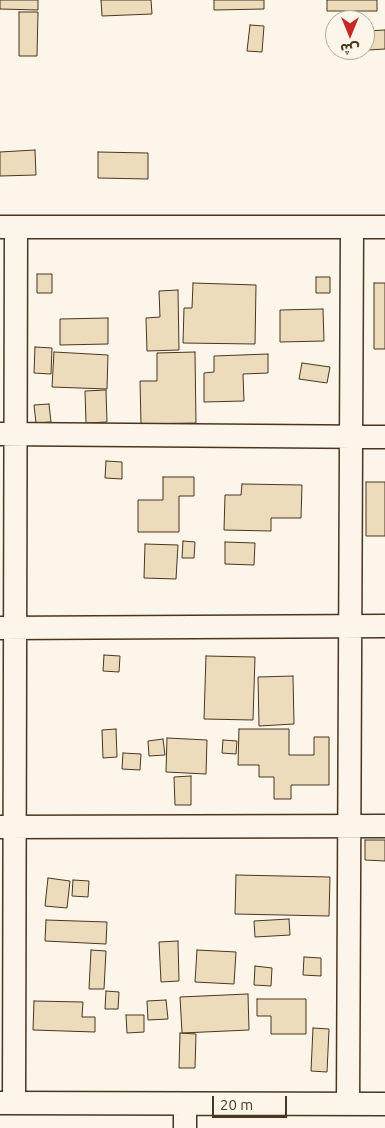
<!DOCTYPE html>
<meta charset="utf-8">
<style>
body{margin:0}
#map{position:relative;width:385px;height:1128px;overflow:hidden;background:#fbf6e9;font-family:Ubuntu,"Noto Sans Arabic",sans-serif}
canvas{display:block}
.north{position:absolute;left:325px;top:10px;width:50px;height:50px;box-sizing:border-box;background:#fbf6e9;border:1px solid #b4a999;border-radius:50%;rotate:180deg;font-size:14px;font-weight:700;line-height:20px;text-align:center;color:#4a3520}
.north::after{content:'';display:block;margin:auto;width:18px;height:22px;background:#c62828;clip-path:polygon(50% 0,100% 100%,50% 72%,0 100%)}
.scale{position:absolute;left:212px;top:1096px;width:75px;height:22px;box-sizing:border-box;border:2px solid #4a3520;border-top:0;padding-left:6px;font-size:15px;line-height:18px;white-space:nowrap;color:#4a3520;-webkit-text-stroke:4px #fbf6e9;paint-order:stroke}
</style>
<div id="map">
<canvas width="385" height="1128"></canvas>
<div class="north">ش</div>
<div class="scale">20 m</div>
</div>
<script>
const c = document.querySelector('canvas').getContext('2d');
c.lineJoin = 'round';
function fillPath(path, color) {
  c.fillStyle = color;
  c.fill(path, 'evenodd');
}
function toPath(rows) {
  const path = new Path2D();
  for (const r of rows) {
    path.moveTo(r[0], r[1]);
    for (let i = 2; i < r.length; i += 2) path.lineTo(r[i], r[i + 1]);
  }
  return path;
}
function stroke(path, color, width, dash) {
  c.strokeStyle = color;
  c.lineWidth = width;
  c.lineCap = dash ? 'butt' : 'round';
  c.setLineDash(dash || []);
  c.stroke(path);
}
const building = toPath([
 [0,0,38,0,38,10,0,9,0,0],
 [101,0,151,0,152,14,102,16,101,0],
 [214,0,264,0,264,9,214,10,214,0],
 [327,0,377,0,377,11,327,11,327,0],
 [19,12,38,12,37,56,19,56,19,12],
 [250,25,264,26,262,52,247,51,250,25],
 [385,30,385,49,368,50,367,31,385,30],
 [35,150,36,175,0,176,0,152,35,150],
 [98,152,148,153,148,179,98,178,98,152],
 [37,274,52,274,52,293,37,293,37,274],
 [316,277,330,277,330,293,316,293,316,277],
 [193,283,256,285,255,344,183,343,184,308,192,308,193,283],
 [374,283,385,283,385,349,374,349,374,283],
 [178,290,179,350,147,351,146,318,160,317,159,291,178,290],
 [323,309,324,341,280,342,280,310,323,309],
 [108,318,108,344,60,345,60,319,108,318],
 [35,347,52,348,51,374,34,373,35,347],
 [54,352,108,355,107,389,52,387,54,352],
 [195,352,196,423,141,424,140,381,157,381,157,353,195,352],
 [268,354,268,373,243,374,244,401,204,402,204,373,214,372,214,356,268,354],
 [302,363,330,367,327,383,299,379,302,363],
 [106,390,107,422,86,423,85,391,106,390],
 [49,404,51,422,36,423,34,405,49,404],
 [106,461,122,462,122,479,105,478,106,461],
 [163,477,194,477,194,496,179,496,179,532,138,532,138,500,163,500,163,477],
 [366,482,385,482,385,536,366,536,366,482],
 [242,484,302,485,301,518,271,518,271,531,224,530,225,495,241,495,242,484],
 [183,541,195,542,194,558,182,558,183,541],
 [225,542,255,543,254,565,225,564,225,542],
 [145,544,178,545,176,579,144,578,145,544],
 [104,655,120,656,119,672,103,671,104,655],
 [206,656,255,657,253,720,204,719,206,656],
 [293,676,294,724,259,726,258,677,293,676],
 [116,729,117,757,103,758,102,730,116,729],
 [239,729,289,729,289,755,314,755,314,737,329,737,329,785,291,785,291,799,274,799,274,777,259,777,259,765,238,765,239,729],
 [167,738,207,740,206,774,166,772,167,738],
 [163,739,165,755,149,756,148,741,163,739],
 [223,740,237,741,236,754,222,753,223,740],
 [123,753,141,754,140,770,122,769,123,753],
 [191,776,191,805,175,805,174,777,191,776],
 [365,840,385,840,385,861,365,860,365,840],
 [236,875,330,877,329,916,235,914,236,875],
 [48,878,70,881,67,908,45,906,48,878],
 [73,880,89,881,88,897,72,896,73,880],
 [289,919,290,935,255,937,254,921,289,919],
 [46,920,107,922,106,944,45,941,46,920],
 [178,941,179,981,161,982,159,942,178,941],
 [91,950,106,951,104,989,89,989,91,950],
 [197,950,236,952,234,984,195,982,197,950],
 [304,957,321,958,321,976,303,975,304,957],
 [255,966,272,968,271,986,254,985,255,966],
 [106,991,119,992,118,1009,105,1009,106,991],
 [248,994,249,1030,182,1033,180,997,248,994],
 [257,999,306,999,306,1034,271,1034,271,1016,257,1016,257,999],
 [166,1000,168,1019,148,1020,147,1001,166,1000],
 [34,1001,83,1002,82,1017,95,1017,95,1032,33,1030,34,1001],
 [126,1015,144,1015,144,1032,127,1033,126,1015],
 [313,1028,329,1029,327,1072,311,1071,313,1028],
 [180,1033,196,1034,195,1068,179,1068,180,1033]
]);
const minor = toPath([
 [0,227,385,227],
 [1,434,385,437],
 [1,628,385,626],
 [1,827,385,826],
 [0,1103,385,1104],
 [14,1103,16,227],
 [348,1104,352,227],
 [185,1128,185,1104]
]);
fillPath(building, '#ecdcbc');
stroke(building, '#4a3520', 1);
stroke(minor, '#4a3520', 25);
stroke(minor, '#fbf6e9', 22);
</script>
